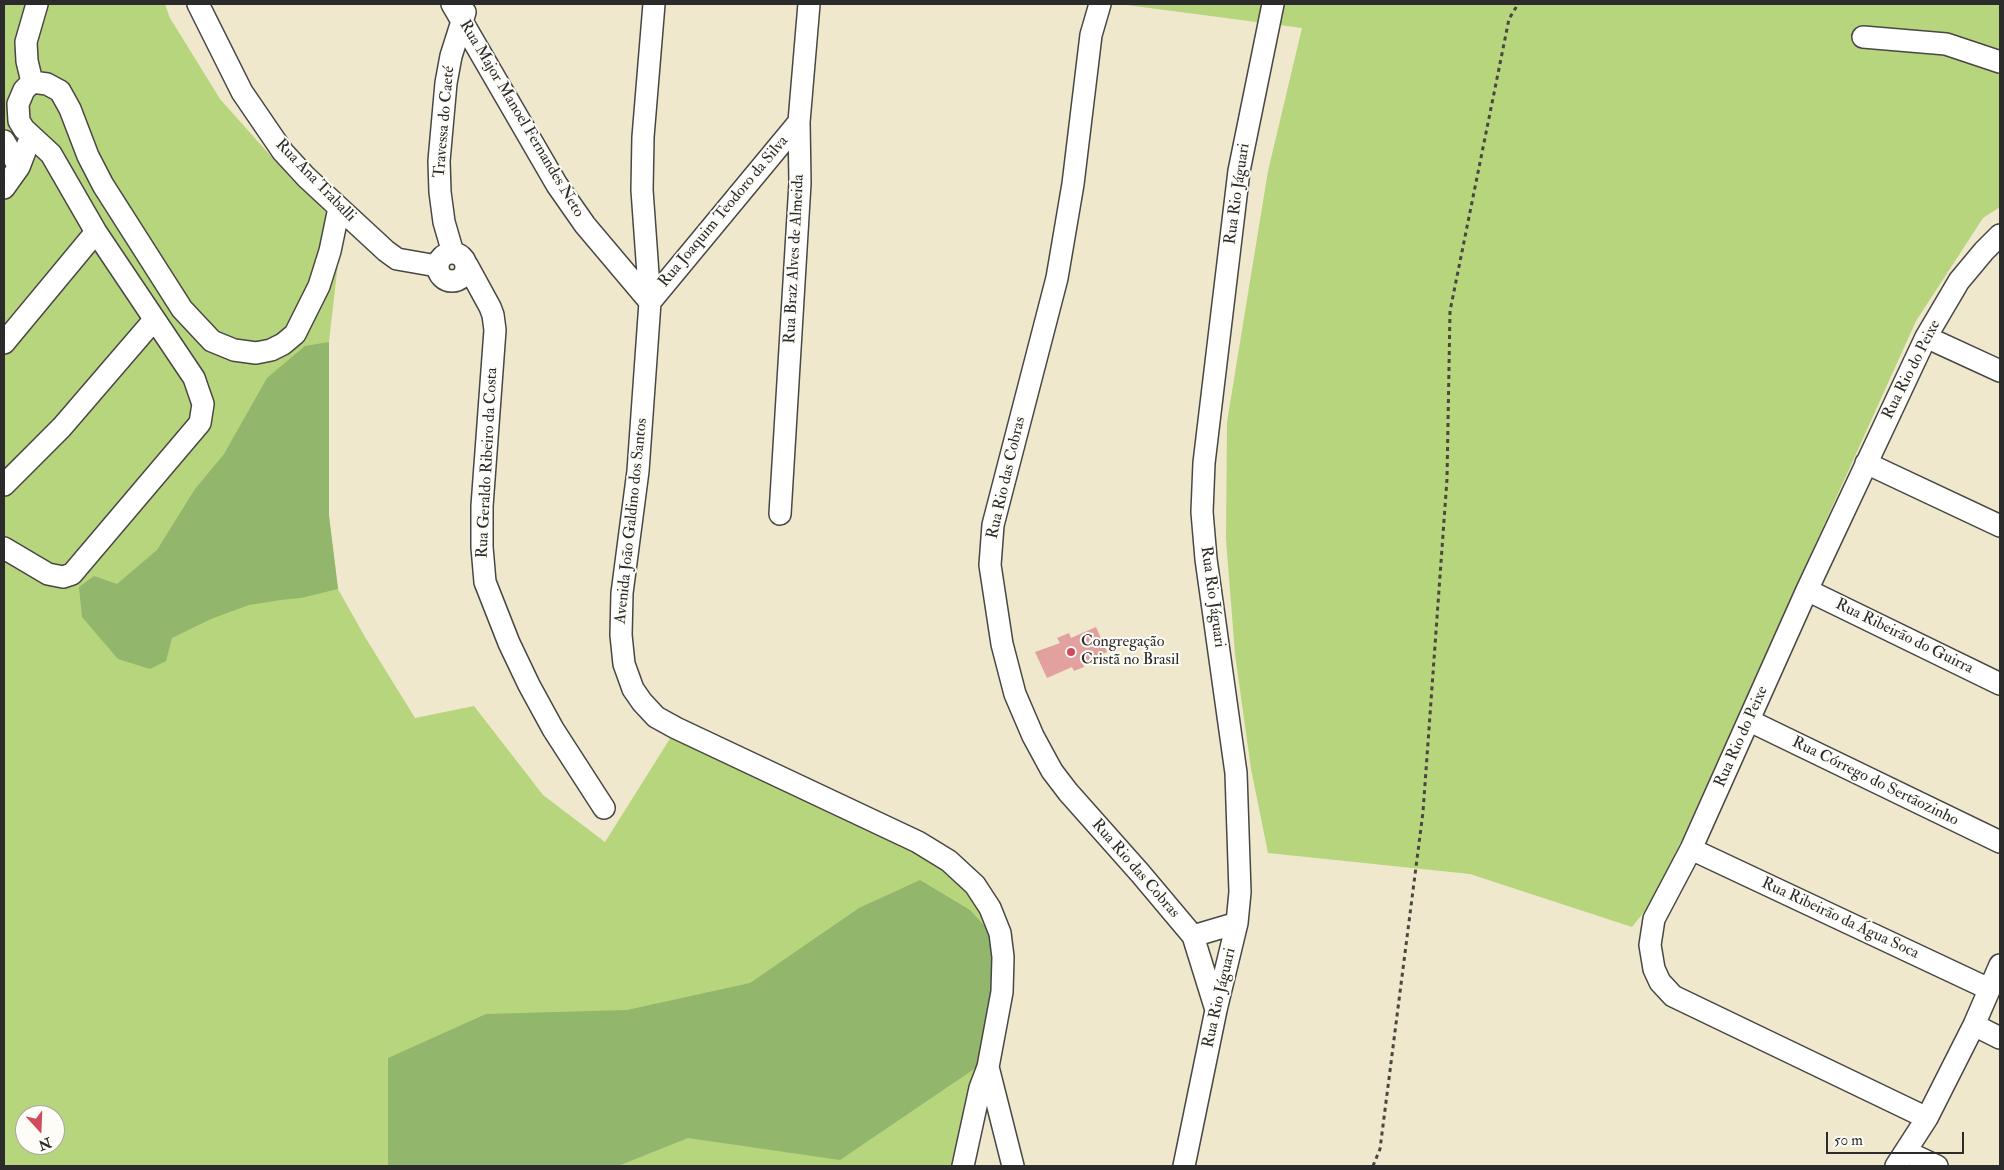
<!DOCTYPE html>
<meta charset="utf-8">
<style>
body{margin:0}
#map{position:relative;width:2004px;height:1170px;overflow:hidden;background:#efe8cd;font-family:"IM FELL Double Pica",serif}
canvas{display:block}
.frame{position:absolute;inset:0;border:5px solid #2b2b2b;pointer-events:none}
.north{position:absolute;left:15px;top:1105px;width:50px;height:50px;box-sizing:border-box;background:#fdfcf7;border:1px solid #a9a8a5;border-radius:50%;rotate:160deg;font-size:14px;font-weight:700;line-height:20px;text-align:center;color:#2b2b2b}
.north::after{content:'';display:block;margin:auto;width:18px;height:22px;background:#d1495b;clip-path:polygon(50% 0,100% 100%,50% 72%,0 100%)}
.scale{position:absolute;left:1826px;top:1132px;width:138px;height:22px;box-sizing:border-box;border:2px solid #2b2b2b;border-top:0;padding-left:6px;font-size:15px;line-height:18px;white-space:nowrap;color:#2b2b2b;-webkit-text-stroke:4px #fdfcf7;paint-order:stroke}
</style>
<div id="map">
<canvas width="2004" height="1170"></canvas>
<div class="frame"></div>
<div class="north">N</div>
<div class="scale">50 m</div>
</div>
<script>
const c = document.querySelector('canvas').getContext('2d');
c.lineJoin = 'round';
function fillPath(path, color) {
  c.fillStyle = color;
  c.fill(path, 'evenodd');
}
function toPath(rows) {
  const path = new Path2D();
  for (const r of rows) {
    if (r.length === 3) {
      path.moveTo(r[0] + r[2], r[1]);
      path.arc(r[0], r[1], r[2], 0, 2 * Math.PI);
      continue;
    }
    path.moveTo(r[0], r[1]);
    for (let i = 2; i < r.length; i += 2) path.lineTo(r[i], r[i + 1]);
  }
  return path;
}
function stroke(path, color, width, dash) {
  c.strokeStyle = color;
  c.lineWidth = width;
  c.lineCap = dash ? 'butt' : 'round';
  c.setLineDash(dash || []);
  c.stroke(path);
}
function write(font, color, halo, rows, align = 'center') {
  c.font = font + ' "IM FELL Double Pica",serif';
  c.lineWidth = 4;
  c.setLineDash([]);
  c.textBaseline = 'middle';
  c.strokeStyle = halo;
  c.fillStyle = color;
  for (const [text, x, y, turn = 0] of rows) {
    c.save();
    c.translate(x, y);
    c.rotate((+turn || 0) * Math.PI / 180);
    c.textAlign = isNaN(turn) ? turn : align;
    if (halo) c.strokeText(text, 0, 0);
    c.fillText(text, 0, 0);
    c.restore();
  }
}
const green = toPath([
 [4,4,165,4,170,18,220,99,294,182,343,219,329,342,329,516,338,589,365,637,415,718,474,706,543,795,605,842,671,737,925,853,965,886,994,934,997,1001,961,1166,4,1166],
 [25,1115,55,1115,55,1145,25,1145],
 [1119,4,2000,4,2000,207,1983,218,1916,321,1656,897,1632,927,1470,874,1268,853,1251,769,1235,654,1226,539,1227,422,1268,171,1302,28]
]);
const forest = toPath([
 [329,342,329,516,338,589,301,598,280,600,249,605,211,619,172,638,166,661,150,669,118,659,82,617,79,587,94,576,117,584,157,550,195,489,224,454,267,378,305,346],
 [920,880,970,910,1002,945,983,1063,840,1160,688,1138,618,1166,388,1166,388,1058,486,1014,627,1010,750,983,859,908]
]);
const building = toPath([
 [1096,627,1107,652,1083,663,1084,667,1074,671,1072,667,1047,678,1035,652,1060,643,1057,638,1069,633,1071,638]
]);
const path = toPath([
 [1373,1166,1380,1149,1423,812,1447,479,1450,311,1509,19,1518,4]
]);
const street = toPath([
 [198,4,242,92,283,152,306,177,386,251,397,259,437,266],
 [452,4,557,185,585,225,650,302],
 [654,4,643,137,642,190,650,302,638,471,622,593,621,635,624,664,633,689,642,702,656,717,676,728,918,842,949,861,975,885,990,908,1000,933,1003,957,1002,992,988,1067,980,1088,963,1166],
 [1100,4,1091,35,1073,184,1057,278,993,525,990,565,1002,644,1015,694,1033,736,1052,771,1068,792,1140,873,1193,936,1216,1010],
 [1863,37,1946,44,2000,62],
 [32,82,47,84,60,91,70,109,88,156,103,185,182,309,212,341,234,350,256,353,271,350,283,344,295,334,319,286,330,251,339,208],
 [32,82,27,61,26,42,37,4],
 [4,141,19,167],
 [4,188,19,167,31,136],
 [452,267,14],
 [453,253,444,222,440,192,439,161,446,83,451,56,465,12],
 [467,265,490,307,493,315,495,330,482,506,482,547,485,582,509,643,529,685,553,729,604,808],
 [650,302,799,122],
 [1926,337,2000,371],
 [4,343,96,232],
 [1866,463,2000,526],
 [4,485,62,427,154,320],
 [780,514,800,183,799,122,809,4],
 [4,548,48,574,63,577,72,574,200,423,203,404,194,378,96,232,51,154,24,129,19,121,18,104,24,90,32,82],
 [1807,590,2000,684],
 [1750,721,2000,842],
 [1691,849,1989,989],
 [1193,936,1237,923],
 [1974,1025,2000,1038],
 [988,1067,1013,1166],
 [1927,1118,1673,996,1660,982,1654,969,1650,945,1654,919,1691,849,1807,590,1926,337,1959,281,1984,251,2000,235],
 [1907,1152,1937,1166],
 [1184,1166,1216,1010,1237,923,1240,892,1236,773,1206,559,1202,512,1204,463,1239,171,1273,4],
 [1896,1166,1927,1118,1974,1025,2000,965]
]);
const markers = [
 [1071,652,5,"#d1495b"]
];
const streetNames = [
 ["Rua Major Manoel Fernandes Neto",521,119,59],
 ["Travessa do Caeté",445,122,-85],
 ["Rua Ana Traballi",315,181,46],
 ["Rua Rio Jáguari",1238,194,-82],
 ["Rua Joaquim Teodoro da Silva",724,212,-50],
 ["Rua Braz Alves de Almeida",795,259,-87],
 ["Rua Rio do Peixe",1912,370,-63],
 ["Rua Geraldo Ribeiro da Costa",488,463,-87],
 ["Rua Rio das Cobras",1007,478,-77],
 ["Avenida João Galdino dos Santos",632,521,-84],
 ["Rua Rio Jáguari",1212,597,82],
 ["Rua Ribeirão do Guirra",1904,637,26],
 ["Rua Rio do Peixe",1742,737,-66],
 ["Rua Córrego do Sertãozinho",1875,782,26],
 ["Rua Rio das Cobras",1135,869,49],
 ["Rua Ribeirão da Água Soca",1840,919,25],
 ["Rua Rio Jáguari",1220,998,-77]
];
const poiNames = [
 ["Congregação",1081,643],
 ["Cristã no Brasil",1081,661]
];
fillPath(green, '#b7d57c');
fillPath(forest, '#91b66c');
fillPath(building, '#e2a19f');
stroke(street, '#484743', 24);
stroke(path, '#484743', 3, [4, 4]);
stroke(street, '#fff', 21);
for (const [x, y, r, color] of markers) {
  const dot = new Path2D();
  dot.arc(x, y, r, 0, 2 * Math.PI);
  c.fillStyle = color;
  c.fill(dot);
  stroke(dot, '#fdfcf7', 2);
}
write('16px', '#2b2b2b', '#fdfcf7', streetNames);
write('16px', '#2b2b2b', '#fdfcf7', poiNames, 'left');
</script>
